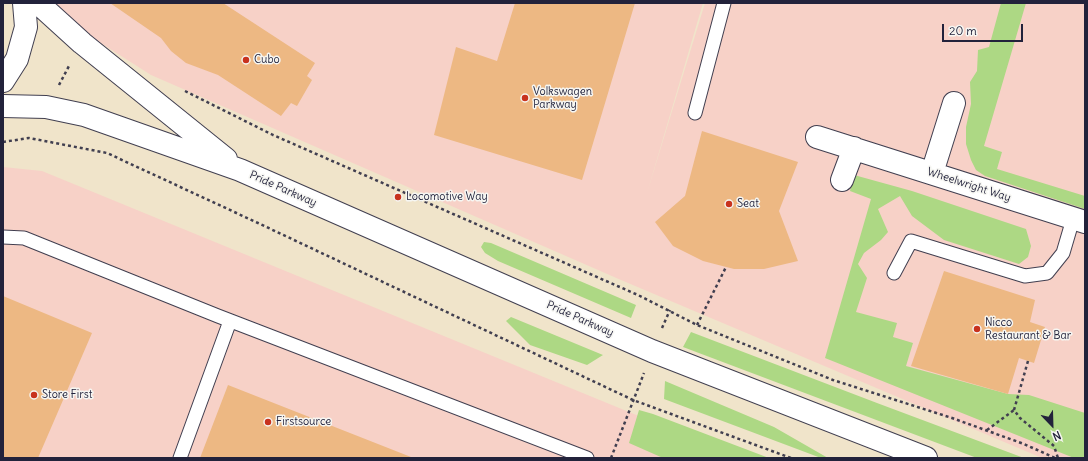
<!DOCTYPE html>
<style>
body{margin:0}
#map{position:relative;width:1088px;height:461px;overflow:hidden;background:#f0e4ca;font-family:Delius,sans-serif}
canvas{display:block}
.frame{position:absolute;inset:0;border:4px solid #22223b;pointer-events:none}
.north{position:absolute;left:1032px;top:405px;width:40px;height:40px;-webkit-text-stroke:3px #f6f6f2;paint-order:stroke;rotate:157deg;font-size:11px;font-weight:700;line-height:16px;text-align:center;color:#22223b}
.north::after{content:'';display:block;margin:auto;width:14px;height:18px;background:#22223b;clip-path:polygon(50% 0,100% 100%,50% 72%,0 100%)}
.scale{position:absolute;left:942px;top:24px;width:81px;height:18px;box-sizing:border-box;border:2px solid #22223b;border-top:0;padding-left:5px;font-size:12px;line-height:14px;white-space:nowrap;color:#22223b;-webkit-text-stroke:3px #f6f6f2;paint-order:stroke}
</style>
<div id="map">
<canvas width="1088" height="461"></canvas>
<div class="frame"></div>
<div class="north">N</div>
<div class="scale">20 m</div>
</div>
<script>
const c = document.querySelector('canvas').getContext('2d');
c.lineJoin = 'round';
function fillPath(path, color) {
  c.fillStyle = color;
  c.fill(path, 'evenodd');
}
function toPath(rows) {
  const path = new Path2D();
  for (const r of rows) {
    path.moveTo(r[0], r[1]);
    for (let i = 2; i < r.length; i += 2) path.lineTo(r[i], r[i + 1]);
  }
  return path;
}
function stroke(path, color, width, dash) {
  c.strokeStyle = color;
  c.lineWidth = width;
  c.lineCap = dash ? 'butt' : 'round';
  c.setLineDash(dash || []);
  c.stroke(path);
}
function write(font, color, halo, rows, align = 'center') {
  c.font = font + ' Delius,sans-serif';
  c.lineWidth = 3;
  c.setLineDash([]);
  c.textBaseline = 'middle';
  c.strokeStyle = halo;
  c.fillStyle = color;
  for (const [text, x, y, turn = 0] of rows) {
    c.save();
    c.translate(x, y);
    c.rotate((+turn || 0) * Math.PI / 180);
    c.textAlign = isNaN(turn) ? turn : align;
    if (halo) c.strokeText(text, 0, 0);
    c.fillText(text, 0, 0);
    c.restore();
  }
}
const built = toPath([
 [38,3,703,3,647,193,705,3,1085,3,1085,458,1042,458,621,280,151,75],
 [3,167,42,171,741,458,3,458]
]);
const green = toPath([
 [1001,3,1026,3,984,146,1002,152,997,169,1085,196,1085,209,985,176,976,170,971,160,966,144,966,127,971,104,970,82,977,71,978,50,989,47],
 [854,175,912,191,1026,229,1031,246,1028,257,1019,264,944,240,912,216,900,196,878,209,888,232,881,240,864,253,858,264,867,278,856,312,897,323,893,337,913,343,906,366,1008,394,1029,395,1085,413,1085,458,1074,458,1064,454,825,358,871,199,850,191],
 [484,242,491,243,636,305,631,318,498,261,485,253,481,247],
 [511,317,603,355,587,365,530,345,506,321],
 [691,332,877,403,1024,458,977,458,683,347],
 [665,381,774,427,828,458,821,458,664,399],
 [639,410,653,414,769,458,663,458,629,443]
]);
const building = toPath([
 [110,3,223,3,315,63,307,76,312,80,297,106,291,103,281,116,218,75,186,63,171,51,161,38],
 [515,3,635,3,582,180,434,135,456,47,497,61],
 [702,131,798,162,779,211,798,261,764,269,734,269,703,261,673,246,655,222,685,196],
 [944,271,1035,300,1030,322,1045,327,1034,363,1019,358,1008,394,911,366],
 [3,296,92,333,38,458,3,458],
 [228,385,411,457,410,458,200,458]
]);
const path = toPath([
 [59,85,70,64],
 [185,91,273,135,638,295,697,325,833,380,952,418,1024,444,1055,458],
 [3,142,29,138,107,153,258,223,633,400,791,458],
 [697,325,726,267],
 [662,328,670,310],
 [1028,361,1014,410,1020,418,1054,446,1058,458],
 [987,430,1014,410],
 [611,458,644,373]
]);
const service = toPath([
 [695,113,724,3],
 [3,237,24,238,218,316,587,458],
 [894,273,911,241,1025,276,1047,273,1063,253,1073,219],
 [180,458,230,321]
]);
const minor = toPath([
 [817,137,1085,222],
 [932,173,954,103],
 [842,180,854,148]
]);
const primary = toPath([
 [38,3,82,43,226,159],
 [3,81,17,59,26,27,24,3],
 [3,106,46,107,84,115,240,170,652,351,926,458]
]);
const markers = [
 [246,60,4,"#c8321e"],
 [525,98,4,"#c8321e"],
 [398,197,4,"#c8321e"],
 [729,204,4,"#c8321e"],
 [977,329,4,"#c8321e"],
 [34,395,4,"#c8321e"],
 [268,422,4,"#c8321e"]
];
const poiNames = [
 ["Cubo",254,60],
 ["Volkswagen",533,92],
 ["Parkway",533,105],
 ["Locomotive Way",406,197],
 ["Seat",737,204],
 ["Nicco",985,323],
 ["Restaurant & Bar",985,336],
 ["Store First",42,395],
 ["Firstsource",276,422]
];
const streetNames = [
 ["Wheelwright Way",969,185,18],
 ["Pride Parkway",283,189,24],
 ["Pride Parkway",580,319,24]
];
fillPath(built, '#f7d1c7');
fillPath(green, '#add884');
fillPath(building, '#edb883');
stroke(service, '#413f50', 15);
stroke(minor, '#413f50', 24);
stroke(primary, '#413f50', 24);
stroke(path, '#413f50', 2.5, [3, 3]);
stroke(service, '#fff', 13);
stroke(minor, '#fff', 22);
stroke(primary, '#fff', 22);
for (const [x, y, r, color] of markers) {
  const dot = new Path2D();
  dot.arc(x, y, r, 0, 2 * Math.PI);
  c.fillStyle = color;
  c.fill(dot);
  stroke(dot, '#f6f6f2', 1.5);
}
write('11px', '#22223b', '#f6f6f2', poiNames, 'left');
write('11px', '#22223b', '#f6f6f2', streetNames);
</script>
